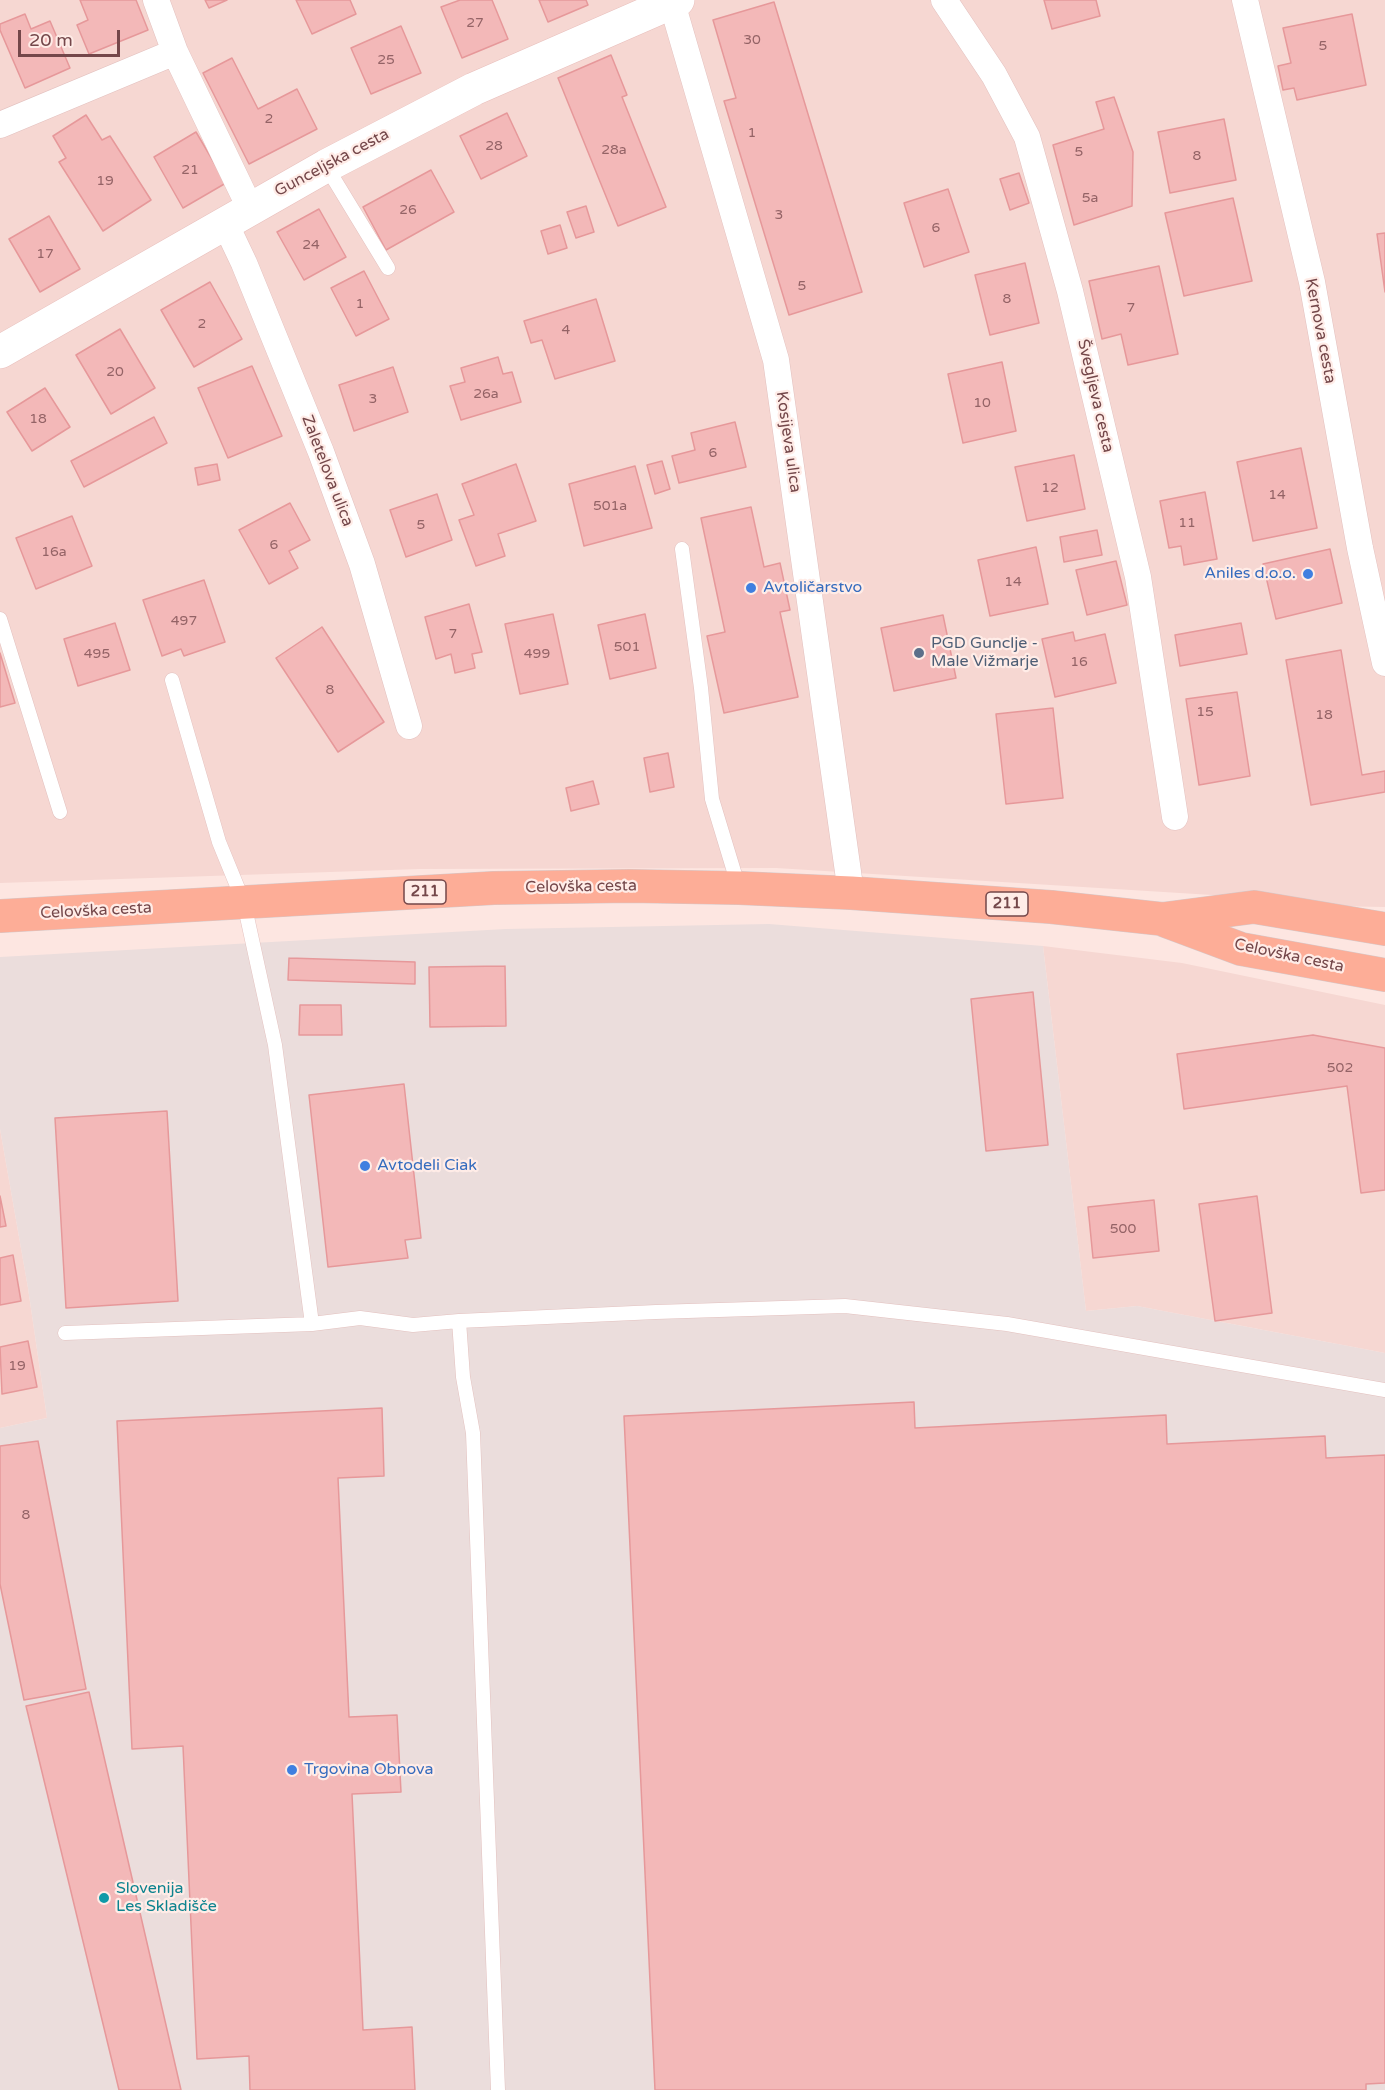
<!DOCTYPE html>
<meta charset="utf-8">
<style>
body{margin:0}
#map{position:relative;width:1385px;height:2090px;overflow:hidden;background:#fde6e1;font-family:"Varela Round",sans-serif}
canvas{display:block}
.scale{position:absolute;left:18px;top:30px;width:102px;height:27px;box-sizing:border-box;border:3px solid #74474a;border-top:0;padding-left:8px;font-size:18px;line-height:21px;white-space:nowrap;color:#74474a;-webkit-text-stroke:4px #ffece7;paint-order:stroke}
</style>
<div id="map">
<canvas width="1385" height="2090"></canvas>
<div class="scale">20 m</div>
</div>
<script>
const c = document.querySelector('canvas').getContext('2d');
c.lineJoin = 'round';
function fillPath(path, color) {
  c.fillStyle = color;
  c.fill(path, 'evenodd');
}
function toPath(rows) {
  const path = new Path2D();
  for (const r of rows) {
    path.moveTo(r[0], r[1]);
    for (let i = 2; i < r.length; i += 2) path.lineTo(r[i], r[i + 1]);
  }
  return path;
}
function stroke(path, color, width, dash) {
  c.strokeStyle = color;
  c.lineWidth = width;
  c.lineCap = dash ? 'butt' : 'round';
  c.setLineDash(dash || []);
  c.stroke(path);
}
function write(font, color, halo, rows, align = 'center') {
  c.font = font + ' "Varela Round",sans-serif';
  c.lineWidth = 4.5;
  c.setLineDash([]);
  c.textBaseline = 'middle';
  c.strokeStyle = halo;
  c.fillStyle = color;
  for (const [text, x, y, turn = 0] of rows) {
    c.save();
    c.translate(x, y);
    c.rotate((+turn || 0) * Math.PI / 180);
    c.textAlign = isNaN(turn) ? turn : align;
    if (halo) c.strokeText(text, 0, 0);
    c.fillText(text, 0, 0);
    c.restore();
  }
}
const residential = toPath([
 [0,0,1385,0,1385,907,1327,906,1212,895,776,868,420,869,0,883],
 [1043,946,1182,963,1385,1005,1385,1353,1137,1306,1086,1311],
 [0,1129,28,1288,47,1418,0,1428]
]);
const industrial = toPath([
 [769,924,1043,946,1086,1311,1137,1306,1385,1353,1385,2090,0,2090,0,1428,47,1418,28,1288,0,1129,0,957,506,929]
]);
const building = toPath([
 [80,0,136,0,148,30,89,54,77,25,88,20,80,0],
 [205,0,227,0,209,8,205,0],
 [296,0,350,0,356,14,312,34,296,0],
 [460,0,492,0,508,39,462,58,441,7,460,0],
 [539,0,586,0,588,5,548,22,539,0],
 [1044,0,1096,0,1100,16,1052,29,1044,0],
 [774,2,862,292,789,315,724,101,736,98,713,20,774,2],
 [25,14,31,29,50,21,70,68,25,88,0,30,0,24,25,14],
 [1352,14,1366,85,1297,100,1294,88,1283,90,1278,66,1291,63,1283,28,1352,14],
 [401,26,421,73,371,94,351,48,401,26],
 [611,55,627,95,622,97,666,207,618,226,558,78,611,55],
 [232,58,258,109,297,89,317,129,249,164,203,73,232,58],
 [1114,97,1133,152,1132,206,1074,225,1053,145,1104,129,1096,102,1114,97],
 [507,113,527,156,481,179,460,136,507,113],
 [86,115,102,140,110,136,151,200,103,231,59,162,66,158,53,136,86,115],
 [1224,119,1236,180,1170,193,1158,132,1224,119],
 [196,132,226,183,183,208,154,157,196,132],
 [431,170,454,212,386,250,363,207,431,170],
 [1019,173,1029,203,1010,210,1000,179,1019,173],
 [948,189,969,252,924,267,904,203,948,189],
 [1233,198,1252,281,1184,296,1165,213,1233,198],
 [586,206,594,232,576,238,567,212,586,206],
 [319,209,346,257,304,280,277,232,319,209],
 [49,216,80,269,40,292,9,239,49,216],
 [560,225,567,248,548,254,541,231,560,225],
 [1385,233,1385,292,1377,234,1385,233],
 [1025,263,1039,323,990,335,975,275,1025,263],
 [1159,266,1178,354,1128,365,1121,334,1102,339,1089,281,1159,266],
 [364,271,389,319,356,336,331,288,364,271],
 [210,282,242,339,194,367,161,310,210,282],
 [596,299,615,361,555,379,542,340,531,343,524,321,596,299],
 [120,329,155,388,111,414,76,355,120,329],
 [498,357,503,374,512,372,521,402,461,420,450,386,465,382,461,368,498,357],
 [1002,362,1016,431,963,443,948,374,1002,362],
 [252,366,282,436,228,458,198,388,252,366],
 [393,367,408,412,354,431,339,385,393,367],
 [45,388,70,427,32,451,7,412,45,388],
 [154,417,167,443,84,487,71,461,154,417],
 [735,422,746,467,679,483,672,456,695,450,691,433,735,422],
 [1301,448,1317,528,1253,541,1237,462,1301,448],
 [1074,455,1085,509,1027,521,1015,467,1074,455],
 [662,461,670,489,655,494,647,465,662,461],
 [217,464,220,480,198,485,195,468,217,464],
 [516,464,536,521,498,534,505,556,476,566,459,520,474,515,462,484,516,464],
 [635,466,652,528,584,546,569,484,635,466],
 [1205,492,1217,559,1184,565,1181,546,1169,548,1160,501,1205,492],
 [437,494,452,540,406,557,390,510,437,494],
 [290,503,310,540,289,551,298,568,269,584,239,530,290,503],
 [751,507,764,567,780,563,790,610,780,612,798,697,724,713,707,636,725,632,701,518,751,507],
 [72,516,92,566,36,589,16,538,72,516],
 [1097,530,1102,555,1064,562,1060,537,1097,530],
 [1036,547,1048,604,990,616,978,560,1036,547],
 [1330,549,1342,603,1276,619,1263,564,1330,549],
 [1116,561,1127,605,1087,615,1076,570,1116,561],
 [204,580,225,642,184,656,181,649,162,656,143,600,204,580],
 [469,604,482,652,472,654,475,668,455,673,451,654,436,659,425,617,469,604],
 [553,614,568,684,520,694,505,624,553,614],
 [645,614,656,668,610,679,598,625,645,614],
 [943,615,956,678,894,691,881,628,943,615],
 [115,623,130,670,78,686,64,639,115,623],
 [1241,623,1247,654,1180,666,1175,635,1241,623],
 [322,627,384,722,338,752,276,658,322,627],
 [1073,632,1075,641,1105,634,1116,683,1055,697,1042,639,1073,632],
 [1341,650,1362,775,1385,771,1385,792,1311,805,1286,660,1341,650],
 [0,653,15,703,0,707,0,653],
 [1237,692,1250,776,1199,785,1186,699,1237,692],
 [1053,708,1063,798,1006,804,996,714,1053,708],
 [668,753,674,787,650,792,644,758,668,753],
 [593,781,599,804,571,811,566,788,593,781],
 [289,958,415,962,415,984,288,980,289,958],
 [505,966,506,1026,430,1027,429,967,505,966],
 [1033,992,1048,1145,986,1151,971,999,1033,992],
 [300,1005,341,1005,342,1035,299,1035,300,1005],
 [1313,1035,1385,1048,1385,1190,1361,1193,1347,1086,1184,1109,1177,1054,1313,1035],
 [404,1084,421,1238,405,1240,408,1258,328,1267,309,1095,404,1084],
 [167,1111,178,1301,66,1308,55,1118,167,1111],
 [0,1196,6,1226,0,1227,0,1196],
 [1257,1196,1272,1313,1215,1321,1199,1204,1257,1196],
 [1154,1200,1159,1251,1093,1258,1088,1207,1154,1200],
 [13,1255,21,1301,0,1305,0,1258,13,1255],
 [28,1341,37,1387,2,1394,0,1347,28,1341],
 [914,1402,915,1428,1166,1415,1167,1444,1325,1436,1326,1458,1385,1455,1385,2083,1366,2084,1366,2090,655,2090,624,1416,914,1402],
 [382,1408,384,1476,338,1478,349,1717,397,1715,401,1792,352,1794,363,2030,412,2027,415,2090,250,2090,249,2056,197,2059,183,1746,132,1749,117,1421,382,1408],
 [38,1441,86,1689,24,1700,0,1584,0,1446,38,1441],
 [89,1692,181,2090,119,2090,26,1706,89,1692]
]);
const lane = toPath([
 [326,166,388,268],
 [682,549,701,688,712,799,739,888],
 [0,619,60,812],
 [172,680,219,842,244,903,275,1045,312,1324],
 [459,1321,656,1312,845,1306,1007,1324,1385,1390],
 [65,1333,312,1324,360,1318,413,1325,459,1321,463,1377,473,1433,498,2090]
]);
const street = toPath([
 [156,0,175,52,250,208],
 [944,0,994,75,1027,137,1070,291,1138,577,1175,817],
 [1245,0,1312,282,1360,548,1385,663],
 [672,3,776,360,851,893],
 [0,125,175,52],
 [225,223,244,263,321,452,362,564,409,726]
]);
const secondary = toPath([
 [0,352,326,166,474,89,678,0]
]);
const primary = toPath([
 [0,916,494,888,630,886,739,888,851,893,1051,907,1162,919,1254,907,1385,929],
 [1166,921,1241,949,1385,975]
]);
const markers = [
 [1308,574,6,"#3f7fe0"],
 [751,588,6,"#3f7fe0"],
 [919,653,6,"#5c6f8a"],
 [365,1166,6,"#3f7fe0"],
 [292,1770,6,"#3f7fe0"],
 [104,1898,6,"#0f9aa8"]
];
const numberNames = [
 ["27",475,23],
 ["30",752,40],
 ["5",1323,46],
 ["25",386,60],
 ["2",269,119],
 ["1",752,133],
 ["28",494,146],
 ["28a",614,150],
 ["5",1079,152],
 ["8",1197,156],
 ["21",190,170],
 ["19",105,181],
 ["5a",1090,198],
 ["26",408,210],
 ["3",779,215],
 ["6",936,228],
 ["24",311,245],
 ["17",45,254],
 ["5",802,286],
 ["8",1007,299],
 ["1",360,304],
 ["7",1131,308],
 ["2",202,324],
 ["4",566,330],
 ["20",115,372],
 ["26a",486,394],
 ["3",373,399],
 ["10",982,403],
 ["18",38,419],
 ["6",713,453],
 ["12",1050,488],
 ["14",1277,495],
 ["501a",610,506],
 ["11",1187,523],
 ["5",421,525],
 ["6",274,545],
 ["16a",54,552],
 ["14",1013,582],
 ["497",184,621],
 ["7",453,634],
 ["501",627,647],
 ["495",97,654],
 ["499",537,654],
 ["16",1079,662],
 ["8",330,690],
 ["15",1205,712],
 ["18",1324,715],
 ["502",1340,1068],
 ["500",1123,1229],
 ["19",17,1366],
 ["8",26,1515]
];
const shields = [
 [425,892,42],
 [1007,904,42]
];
const shieldNames = [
 ["211",425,892],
 ["211",1007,904]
];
const streetNames = [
 ["Gunceljska cesta",332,163,-28],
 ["Kernova cesta",1320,331,79],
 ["Švegljeva cesta",1095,396,77],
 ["Kosijeva ulica",788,442,82],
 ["Zaletelova ulica",327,471,69],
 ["Celovška cesta",581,887,-1],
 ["Celovška cesta",96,911,-3],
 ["Celovška cesta",1289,956,12]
];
const shopNames = [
 ["Aniles d.o.o.",1296,574,"right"],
 ["Avtoličarstvo",763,588],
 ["Avtodeli Ciak",377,1166],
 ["Trgovina Obnova",304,1770]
];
const serviceNames = [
 ["PGD Gunclje -",931,644],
 ["Male Vižmarje",931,662]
];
const cultureNames = [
 ["Slovenija",116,1889],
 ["Les Skladišče",116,1907]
];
fillPath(residential, '#f6d7d2');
fillPath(industrial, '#ebdddc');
fillPath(building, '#f3b8b8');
stroke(building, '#e6989a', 1.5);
stroke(lane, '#e3c1bf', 15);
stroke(street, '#e3c1bf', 27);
stroke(secondary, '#e8bfbc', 34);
stroke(primary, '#d5c8c9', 34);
stroke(lane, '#fff', 14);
stroke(street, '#fff', 26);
stroke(secondary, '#fff', 33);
stroke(primary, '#fdad97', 33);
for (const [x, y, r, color] of markers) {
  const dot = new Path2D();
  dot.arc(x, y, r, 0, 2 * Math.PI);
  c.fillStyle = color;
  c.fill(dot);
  stroke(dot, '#ffece7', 2);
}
write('14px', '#946366', null, numberNames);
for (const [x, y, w] of shields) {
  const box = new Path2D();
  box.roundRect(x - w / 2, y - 12, w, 24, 4.5);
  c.fillStyle = '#ffece7';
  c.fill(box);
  stroke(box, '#74474a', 1.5);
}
write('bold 15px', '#74474a', null, shieldNames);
write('16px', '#74474a', '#ffece7', streetNames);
write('16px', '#366cbe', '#ffece7', shopNames, 'left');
write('16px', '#4e5e75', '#ffece7', serviceNames, 'left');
write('16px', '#0d838f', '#ffece7', cultureNames, 'left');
</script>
